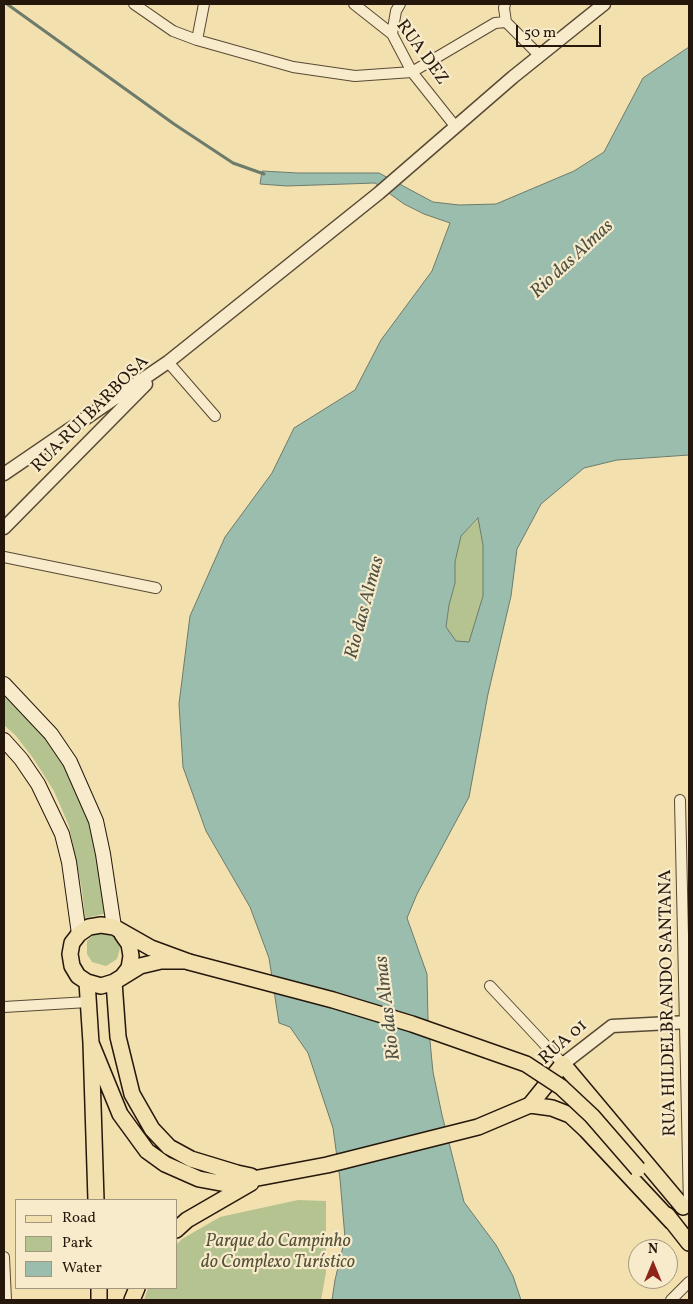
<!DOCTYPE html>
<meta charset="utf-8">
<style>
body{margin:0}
#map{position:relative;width:693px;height:1304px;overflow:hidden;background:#f2e0af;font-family:Vollkorn,serif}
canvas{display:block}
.frame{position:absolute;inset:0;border:5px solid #25170b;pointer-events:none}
.legend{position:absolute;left:15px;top:1199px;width:162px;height:90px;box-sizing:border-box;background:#f7ebcb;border:1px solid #a3967e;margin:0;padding:6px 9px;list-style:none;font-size:15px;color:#25170b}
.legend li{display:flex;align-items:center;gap:10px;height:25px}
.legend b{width:25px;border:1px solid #a3967e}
.north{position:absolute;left:628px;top:1239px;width:50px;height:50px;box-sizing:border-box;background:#f7ebcb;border:1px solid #a3967e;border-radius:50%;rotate:0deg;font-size:14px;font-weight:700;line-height:20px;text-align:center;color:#25170b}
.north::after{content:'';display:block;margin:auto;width:18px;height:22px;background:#8f2418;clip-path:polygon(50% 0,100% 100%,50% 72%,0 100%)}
.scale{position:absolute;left:516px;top:25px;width:85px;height:22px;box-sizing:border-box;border:2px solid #25170b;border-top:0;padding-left:6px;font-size:15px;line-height:18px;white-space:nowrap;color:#25170b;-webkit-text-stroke:4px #f7ebcb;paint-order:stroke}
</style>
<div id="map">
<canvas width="693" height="1304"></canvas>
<div class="frame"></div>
<ul class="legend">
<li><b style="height:6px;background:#f2e0af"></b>Road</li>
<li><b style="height:14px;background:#b4c390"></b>Park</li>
<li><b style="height:14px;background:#9bbdad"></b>Water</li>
</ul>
<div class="north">N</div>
<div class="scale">50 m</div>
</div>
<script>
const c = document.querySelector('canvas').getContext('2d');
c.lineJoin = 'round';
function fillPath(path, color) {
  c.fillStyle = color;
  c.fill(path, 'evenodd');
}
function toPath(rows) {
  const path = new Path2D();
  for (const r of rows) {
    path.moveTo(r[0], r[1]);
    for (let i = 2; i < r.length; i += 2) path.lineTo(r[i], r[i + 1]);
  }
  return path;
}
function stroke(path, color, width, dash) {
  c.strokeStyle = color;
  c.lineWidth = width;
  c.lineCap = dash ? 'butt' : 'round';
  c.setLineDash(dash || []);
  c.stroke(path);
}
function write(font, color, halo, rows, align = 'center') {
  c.font = font + ' Vollkorn,serif';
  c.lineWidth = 4.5;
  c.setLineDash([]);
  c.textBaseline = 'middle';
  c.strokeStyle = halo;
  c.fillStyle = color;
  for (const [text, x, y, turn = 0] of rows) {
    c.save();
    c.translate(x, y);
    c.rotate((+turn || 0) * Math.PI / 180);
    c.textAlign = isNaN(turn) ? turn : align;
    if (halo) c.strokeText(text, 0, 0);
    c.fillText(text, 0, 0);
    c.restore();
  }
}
const green = toPath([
 [479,518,483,545,483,596,469,643,455,641,446,628,449,605,455,583,455,562,461,536],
 [4,691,52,743,67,767,92,830,103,891,104,914,85,918,82,890,69,826,54,791,33,758,16,736,4,725],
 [103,933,115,937,120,948,117,959,106,966,92,962,87,954,87,941,93,935],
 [298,1200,326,1201,326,1272,321,1300,144,1300,148,1288,176,1288,176,1245,182,1239,220,1217]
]);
const water = toPath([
 [689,47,689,455,617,460,584,468,541,504,517,549,511,596,488,694,469,797,417,894,407,918,427,974,428,1021,433,1072,442,1115,464,1202,496,1245,513,1276,521,1300,332,1300,335,1280,345,1238,340,1179,333,1128,308,1053,290,1027,279,1023,269,958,250,907,206,831,183,767,179,704,190,616,225,537,272,473,294,428,355,390,381,340,432,271,450,223,424,214,404,204,375,183,287,186,260,184,262,171,298,173,379,173,433,202,459,205,496,204,574,171,604,152,643,78,689,47],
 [478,518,483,545,483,596,469,642,456,641,446,627,449,605,455,583,455,562,461,536,478,518]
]);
const stream = toPath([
 [7,4,174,124,233,163,264,174]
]);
const minor = toPath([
 [134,4,173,31,197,40,293,67,355,76,412,72,495,23,506,22,539,55],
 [354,4,392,34,412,72,455,126],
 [505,4,504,8,506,22],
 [392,34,396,11,400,4],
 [197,40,204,4],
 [168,362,215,416],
 [4,557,156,588],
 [680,800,689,1206],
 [490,986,563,1064],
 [4,1007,88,1002],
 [4,1257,6,1300],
 [671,1300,689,1282]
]);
const tertiary = toPath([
 [4,474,168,362,379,193,513,77,604,4],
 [4,528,146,384],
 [563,1064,612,1026,689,1022]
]);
const secondary = toPath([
 [4,684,51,734,70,762,96,821,103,854,114,927],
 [4,740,21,759,38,784,62,834,69,862,79,934]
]);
const primary = toPath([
 [183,961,161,961,140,966,114,982,101,986,87,982,78,976,72,966,70,954,72,943,79,934,89,927,101,925,114,927,151,948,189,962],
 [122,977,129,968,131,956,129,944,122,934],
 [87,982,91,1043,96,1200],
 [114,982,118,1037,132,1094,152,1129,169,1147,191,1159,237,1173,251,1176],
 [91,1043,120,1114,147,1151,165,1164,199,1179,226,1184,327,1165,478,1127,530,1105,563,1064,683,1207],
 [530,1105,552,1108,570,1115,586,1130,672,1222],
 [667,1215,689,1243],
 [176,1230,187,1220,251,1183],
 [99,1288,99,1300],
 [132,1300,137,1288]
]);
const primaryBridge = toPath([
 [189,962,333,1000,412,1024,526,1064,561,1087,592,1116,638,1169]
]);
const streetNames = [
 ["RUA DEZ",421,53,54],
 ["RUA RUI BARBOSA",91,415,-45],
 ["RUA HILDELBRANDO SANTANA",669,1003,-91],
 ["RUA 01",564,1043,-42]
];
const parkNames = [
 ["Parque do Campinho",278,1243],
 ["do Complexo Turístico",278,1264]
];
const waterNames = [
 ["Rio das Almas",573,260,-43],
 ["Rio das Almas",366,608,-75],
 ["Rio das Almas",389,1008,-97]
];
fillPath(green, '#b4c390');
fillPath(water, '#9bbdad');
stroke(water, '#6c7b6c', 1);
stroke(stream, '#6c7b6c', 3);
stroke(minor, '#584934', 12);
stroke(tertiary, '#584934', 15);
stroke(secondary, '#25170b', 16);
stroke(primary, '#25170b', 18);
stroke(minor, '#f7ebcb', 10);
stroke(tertiary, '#f7ebcb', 12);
stroke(secondary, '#f7ebcb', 14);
stroke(primary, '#f2e0af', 15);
stroke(primaryBridge, '#25170b', 18, []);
stroke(primaryBridge, '#f2e0af', 15);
write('18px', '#25170b', '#f7ebcb', streetNames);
write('italic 18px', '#57533a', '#f7ebcb', parkNames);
write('italic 19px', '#4e5144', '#f7ebcb', waterNames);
</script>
